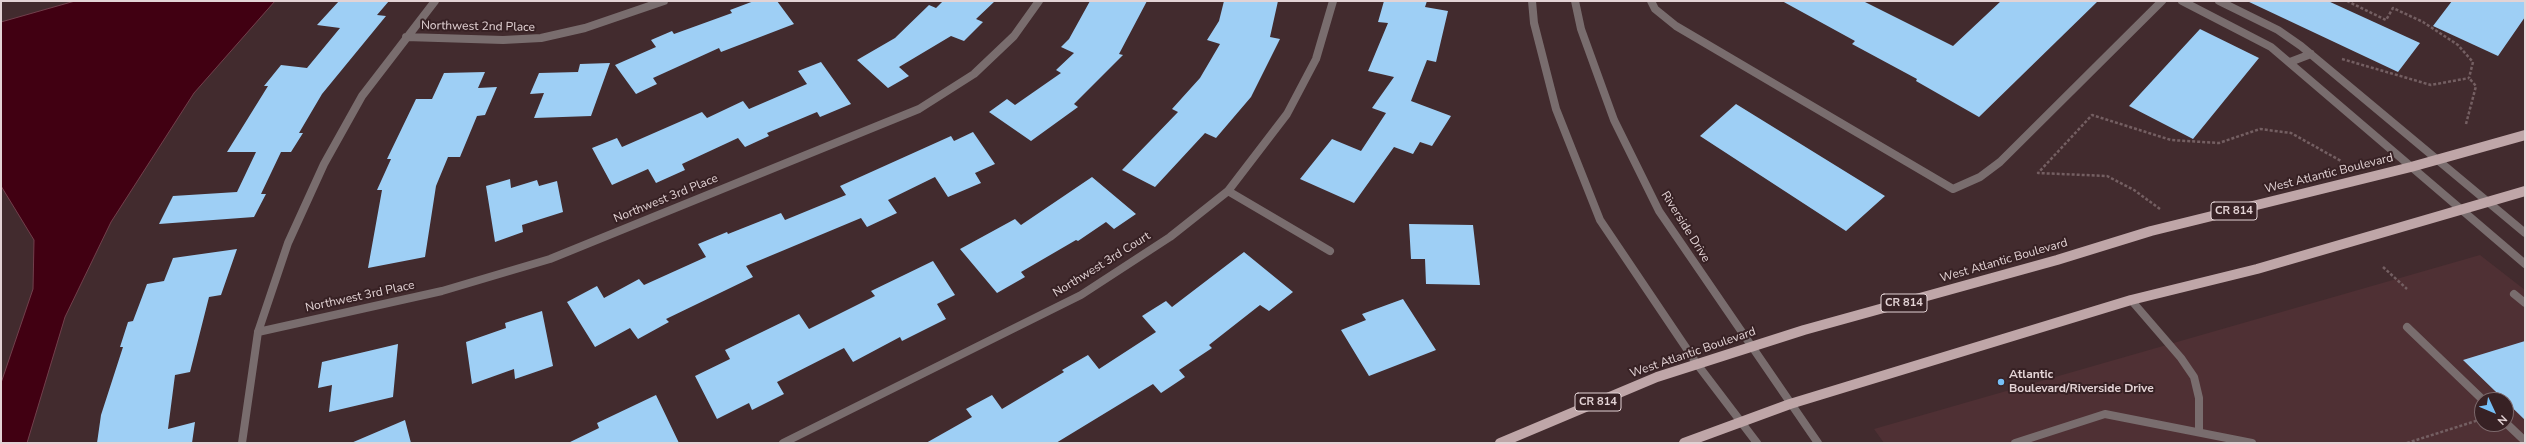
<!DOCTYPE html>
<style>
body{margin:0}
#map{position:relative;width:2526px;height:444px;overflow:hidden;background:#422b2e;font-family:"Nunito Sans",sans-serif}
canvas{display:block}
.frame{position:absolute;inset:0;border:2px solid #e3d3d5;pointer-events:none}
.north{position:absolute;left:2474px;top:392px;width:40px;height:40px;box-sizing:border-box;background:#372124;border:1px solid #7c686b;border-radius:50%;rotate:134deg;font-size:11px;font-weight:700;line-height:16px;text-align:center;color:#e3d3d5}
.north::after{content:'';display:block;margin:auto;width:14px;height:18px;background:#76c0f7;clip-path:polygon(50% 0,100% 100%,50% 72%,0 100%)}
</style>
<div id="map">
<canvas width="2526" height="444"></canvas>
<div class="frame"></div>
<div class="north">N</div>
</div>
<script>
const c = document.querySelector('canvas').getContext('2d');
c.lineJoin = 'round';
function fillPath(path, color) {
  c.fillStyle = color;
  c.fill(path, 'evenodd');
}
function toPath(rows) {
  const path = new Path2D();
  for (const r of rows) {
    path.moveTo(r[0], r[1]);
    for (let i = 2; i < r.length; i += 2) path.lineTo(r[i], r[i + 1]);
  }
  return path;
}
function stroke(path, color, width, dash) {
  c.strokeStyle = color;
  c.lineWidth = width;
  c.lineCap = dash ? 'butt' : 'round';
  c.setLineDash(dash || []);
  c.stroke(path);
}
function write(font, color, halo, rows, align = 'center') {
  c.font = font + ' "Nunito Sans",sans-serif';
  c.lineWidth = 4;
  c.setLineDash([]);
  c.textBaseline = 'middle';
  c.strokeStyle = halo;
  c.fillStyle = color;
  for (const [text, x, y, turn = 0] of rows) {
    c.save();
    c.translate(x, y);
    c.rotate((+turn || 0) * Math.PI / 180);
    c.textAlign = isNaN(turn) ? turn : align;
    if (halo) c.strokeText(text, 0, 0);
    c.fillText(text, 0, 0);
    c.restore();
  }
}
const built = toPath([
 [2480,255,2525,290,2525,443,1884,443,1874,429],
 [2482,400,2506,400,2506,424,2482,424]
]);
const water = toPath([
 [75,1,275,1,194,93,111,222,65,317,27,443,1,443,1,383,33,289,34,240,1,186,1,22,75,1]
]);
const building = toPath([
 [339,1,389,1,377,15,386,16,322,94,299,133,303,133,291,152,281,152,261,194,266,194,254,217,159,224,173,196,237,192,256,152,227,152,268,86,264,86,281,65,307,68,340,28,317,25],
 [754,1,777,1,794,24,721,52,719,48,653,78,657,84,636,94,615,65,656,47,651,40,672,31,674,34,732,13,730,10],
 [943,1,995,1,976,19,983,22,964,41,951,36,899,67,909,76,888,88,857,60,895,38,929,5,936,8],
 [1090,1,1147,1,1119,54,1123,55,1074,104,1078,107,1031,141,989,112,1007,99,1015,105,1061,73,1056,70,1074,53,1061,47,1069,39],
 [1224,1,1278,1,1270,37,1280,39,1251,97,1216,138,1205,133,1155,187,1122,170,1178,112,1172,109,1200,78,1220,44,1207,40,1219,21],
 [1384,1,1427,1,1425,7,1448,11,1436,62,1427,60,1411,101,1451,116,1432,146,1420,142,1413,154,1394,147,1354,203,1300,179,1332,139,1361,151,1386,113,1372,108,1394,77,1368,71,1388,23,1378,22],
 [1782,1,1863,1,1953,46,2001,1,2098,1,1979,117,1916,81,1917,79,1852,44,1855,41],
 [2247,1,2328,1,2420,43,2398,72],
 [2452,1,2525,1,2525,17,2498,56,2433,26],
 [2200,29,2259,58,2193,139,2129,106],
 [821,62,851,104,820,117,817,112,767,133,769,136,745,147,738,138,682,164,685,170,656,183,648,169,612,185,592,148,617,138,622,147,702,112,707,118,743,101,749,109,807,84,798,71],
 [610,63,591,116,534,118,544,93,530,94,539,73,578,72,580,64],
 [485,72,478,88,497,87,485,115,477,116,460,157,448,157,436,186,425,257,368,268,382,190,377,190,391,159,387,159,416,99,432,99,444,73],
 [1736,104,1885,196,1846,231,1700,136],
 [973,132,995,164,975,173,981,183,948,197,935,177,888,200,897,213,867,227,861,218,746,266,753,277,666,319,669,322,638,339,630,328,595,347,567,302,597,286,604,298,639,279,644,285,706,257,698,244,727,232,728,234,781,213,785,220,846,195,840,186,951,136,954,141],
 [1092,177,1136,214,1114,229,1106,222,1078,241,1076,240,1021,272,1025,277,997,293,960,249,1015,219,1021,225],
 [510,179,511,188,537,180,539,186,557,181,563,212,522,225,523,232,495,242,486,186],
 [1409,224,1473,225,1480,285,1426,284,1425,259,1411,259],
 [237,249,221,295,209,297,190,372,175,375,168,429,195,422,192,443,97,443,101,415,123,347,120,347,128,322,133,321,147,284,164,281,173,258],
 [1244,252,1293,292,1269,311,1260,305,1209,345,1212,348,1179,370,1185,377,1161,393,1153,384,1056,443,926,443,972,417,966,409,992,395,1002,409,1064,372,1062,370,1088,355,1099,369,1156,332,1142,316,1166,301,1172,307],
 [933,261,955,295,937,304,946,319,902,341,900,337,853,362,844,348,777,382,784,394,752,410,749,403,717,419,695,376,730,359,725,350,799,314,809,329,875,296,871,291],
 [1403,299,1436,350,1369,376,1341,330,1366,320,1362,314],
 [542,311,553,366,515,379,514,369,472,384,466,342,506,328,505,323],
 [2525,341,2525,420,2463,360],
 [398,344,393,397,329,412,332,385,318,388,322,362],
 [656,395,679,443,568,443,599,428,597,423],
 [405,420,411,443,351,443]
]);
const path = toPath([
 [2347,1,2386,20,2393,8,2423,22,2458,45,2473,62,2469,78],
 [2342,59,2431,85,2469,78],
 [2466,124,2476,86,2469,78],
 [2160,209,2134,190,2107,176,2038,173,2092,115,2171,140,2219,143,2260,129,2291,133,2341,161],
 [2383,267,2407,289],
 [2407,443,2482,419]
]);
const service = toPath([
 [1651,1,1655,9,1676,26,1953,189,1980,177,2000,162,2162,1],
 [2182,1,2271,47,2525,264],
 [2219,1,2278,30,2301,46,2525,233],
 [2290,62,2311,54],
 [2514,294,2525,303],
 [2131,300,2181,358,2194,377,2199,398,2199,432],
 [2407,327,2483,400],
 [2506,423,2525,441],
 [2015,443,2105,414,2252,443]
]);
const minor = toPath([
 [406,37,503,40,541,38,585,28,664,1],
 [1228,191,1330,251],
 [258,332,442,291,550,259,919,109,974,74,1014,36,1039,1],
 [242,443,258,332,288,243,324,164,362,96,435,1],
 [783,443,1081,295,1170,237,1228,191,1287,114,1316,59,1333,1]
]);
const tertiary = toPath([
 [1532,1,1534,23,1556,109,1600,220,1697,364,1757,443],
 [1575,1,1581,29,1614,120,1659,211,1818,443]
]);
const primary = toPath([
 [1500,443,1657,377,1804,330,2057,260,2151,231,2411,167,2525,135],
 [1684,443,1790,404,2131,300,2257,269,2525,191]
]);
const markers = [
 [2001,382,4,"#76c0f7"]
];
const shields = [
 [2234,211,46],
 [1904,303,46],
 [1598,402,46]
];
const shieldNames = [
 ["CR 814",2234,211],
 ["CR 814",1904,303],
 ["CR 814",1598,402]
];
const streetNames = [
 ["Northwest 2nd Place",478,27,1],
 ["West Atlantic Boulevard",2329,174,-14],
 ["Northwest 3rd Place",666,199,-22],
 ["Riverside Drive",1685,227,58],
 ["West Atlantic Boulevard",2004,261,-16],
 ["Northwest 3rd Court",1102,265,-32],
 ["Northwest 3rd Place",360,297,-12],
 ["West Atlantic Boulevard",1693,353,-19]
];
const poiNames = [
 ["Atlantic",2009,375],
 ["Boulevard/Riverside Drive",2009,389]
];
fillPath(built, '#4f3034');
fillPath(water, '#410012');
stroke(water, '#723f4c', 1);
fillPath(building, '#9ecff5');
stroke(path, '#745f62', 2.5, [3, 2]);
stroke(service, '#796d6e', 8);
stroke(minor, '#796d6e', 8);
stroke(tertiary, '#796d6e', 8);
stroke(primary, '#bfa6a8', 10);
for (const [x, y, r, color] of markers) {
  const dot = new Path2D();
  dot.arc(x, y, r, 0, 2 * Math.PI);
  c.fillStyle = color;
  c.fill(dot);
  stroke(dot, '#372124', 1.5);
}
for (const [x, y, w] of shields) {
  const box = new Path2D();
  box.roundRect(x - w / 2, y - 9, w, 18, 3);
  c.fillStyle = '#372124';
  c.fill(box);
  stroke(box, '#e3d3d5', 1);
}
write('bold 11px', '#e3d3d5', null, shieldNames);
write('12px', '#e3d3d5', '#372124', streetNames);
write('bold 12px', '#e3d3d5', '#372124', poiNames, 'left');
</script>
